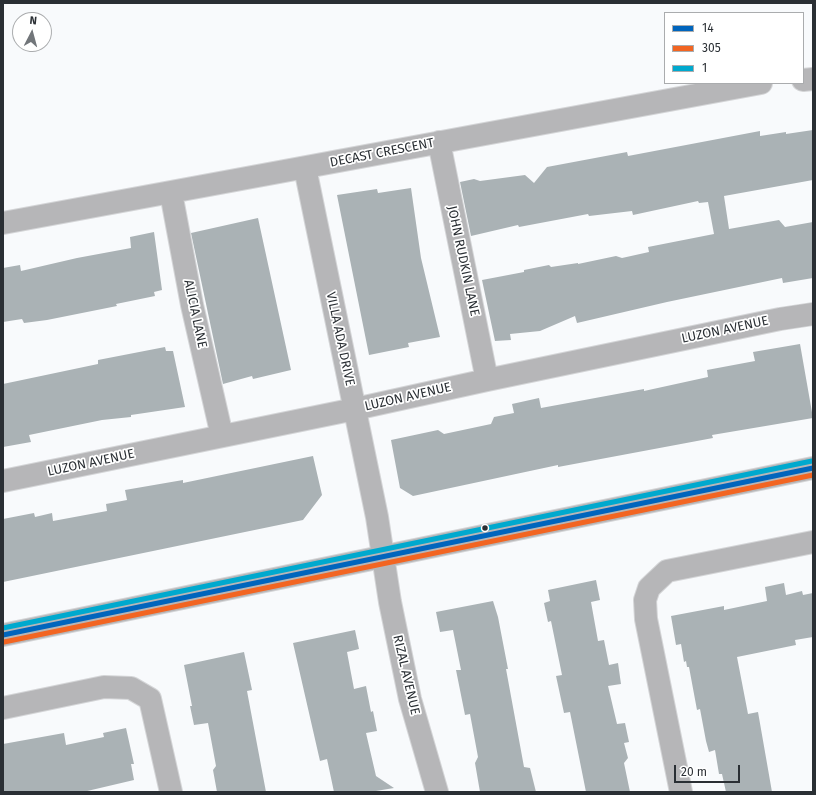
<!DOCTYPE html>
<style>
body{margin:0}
#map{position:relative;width:816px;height:795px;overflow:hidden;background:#f8fafc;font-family:"Fira Sans",sans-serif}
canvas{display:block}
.frame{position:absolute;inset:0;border:4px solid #2a2f34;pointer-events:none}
.legend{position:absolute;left:664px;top:12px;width:140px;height:72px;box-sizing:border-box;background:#fff;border:1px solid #aaacae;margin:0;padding:5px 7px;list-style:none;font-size:12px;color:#2a2f34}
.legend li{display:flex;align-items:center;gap:8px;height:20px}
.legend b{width:20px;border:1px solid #aaacae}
.north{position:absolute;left:12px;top:12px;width:40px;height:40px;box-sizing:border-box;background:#fff;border:1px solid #aaacae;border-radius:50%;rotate:6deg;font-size:11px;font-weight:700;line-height:16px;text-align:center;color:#2a2f34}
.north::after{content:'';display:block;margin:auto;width:14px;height:18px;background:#72767a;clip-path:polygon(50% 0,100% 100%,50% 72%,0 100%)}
.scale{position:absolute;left:674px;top:765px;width:66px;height:18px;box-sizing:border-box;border:2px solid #2a2f34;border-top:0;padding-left:5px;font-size:12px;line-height:14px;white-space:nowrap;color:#2a2f34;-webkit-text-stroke:3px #fff;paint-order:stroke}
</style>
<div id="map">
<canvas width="816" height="795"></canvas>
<div class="frame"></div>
<ul class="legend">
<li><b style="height:5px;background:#0065bd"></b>14</li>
<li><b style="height:5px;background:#f26522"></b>305</li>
<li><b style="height:5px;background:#00a9ce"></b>1</li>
</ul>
<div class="north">N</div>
<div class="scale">20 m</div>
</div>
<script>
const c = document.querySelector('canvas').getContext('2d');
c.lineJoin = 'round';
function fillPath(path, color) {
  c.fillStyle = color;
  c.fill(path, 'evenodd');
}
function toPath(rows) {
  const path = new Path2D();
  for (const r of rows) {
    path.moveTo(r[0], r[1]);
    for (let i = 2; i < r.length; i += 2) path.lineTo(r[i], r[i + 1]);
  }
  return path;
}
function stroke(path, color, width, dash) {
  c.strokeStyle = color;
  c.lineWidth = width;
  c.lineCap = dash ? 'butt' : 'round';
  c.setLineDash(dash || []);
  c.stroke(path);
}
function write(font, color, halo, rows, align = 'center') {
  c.font = font + ' "Fira Sans",sans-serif';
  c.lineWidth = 3.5;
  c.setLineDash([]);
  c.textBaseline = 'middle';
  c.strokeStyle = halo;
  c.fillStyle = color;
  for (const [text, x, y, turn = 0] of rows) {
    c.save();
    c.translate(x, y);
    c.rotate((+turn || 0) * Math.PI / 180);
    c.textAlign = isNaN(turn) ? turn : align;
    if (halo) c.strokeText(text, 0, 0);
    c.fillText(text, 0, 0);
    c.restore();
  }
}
const building = toPath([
 [813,130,813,180,724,196,729,229,779,220,785,227,813,222,813,278,783,283,782,278,667,302,577,323,575,316,540,331,510,334,511,340,495,341,482,280,524,272,524,270,549,265,551,267,578,263,578,264,616,256,622,258,649,252,648,247,714,234,708,202,699,203,698,201,633,215,632,211,589,216,588,214,519,227,518,225,471,236,460,182,474,179,480,181,525,175,534,183,547,167,627,152,628,156,760,131,760,136,786,132,786,134],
 [411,188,421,258,440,337,408,343,409,347,369,355,337,195,377,189,378,193],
 [258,218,291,370,253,379,252,376,223,384,191,233],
 [154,232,162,290,154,292,155,296,116,304,117,306,47,320,24,323,22,319,3,322,3,268,20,265,21,271,77,258,131,248,130,237],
 [800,344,813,418,712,435,713,438,558,467,558,465,413,496,400,488,391,440,438,430,444,434,491,424,494,417,514,413,512,404,539,398,541,408,644,389,644,391,708,377,707,370,755,361,753,352],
 [165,347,166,351,173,351,185,407,131,415,131,417,102,420,29,435,31,442,3,447,3,384,98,364,98,360],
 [313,456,322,495,303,520,3,582,3,519,34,513,35,517,52,513,53,521,107,511,106,504,127,500,125,490,183,480,183,483],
 [596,580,600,600,591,602,598,641,604,640,609,665,618,663,621,684,608,686,617,724,625,723,629,742,624,743,628,758,624,763,630,792,586,792,570,712,564,713,556,676,562,675,551,621,548,622,544,603,550,601,548,590],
 [784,583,786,595,802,591,803,595,813,593,813,637,795,640,796,645,737,657,748,714,758,712,772,792,726,792,722,774,719,774,715,750,709,752,706,741,700,709,697,710,689,667,687,667,686,661,684,662,681,644,676,645,671,616,724,606,724,610,767,601,765,587],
 [493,601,498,617,508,669,506,669,524,767,530,768,536,792,480,792,475,763,478,757,470,714,465,715,456,670,461,670,453,630,440,632,436,612],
 [355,630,359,649,347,652,354,689,366,686,371,712,373,711,377,731,366,733,376,776,394,788,370,792,334,792,327,759,320,761,293,643],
 [244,652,252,690,247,691,266,792,217,792,213,770,216,766,208,723,194,725,190,706,192,706,184,665],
 [126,728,134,764,131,764,134,780,83,792,3,792,3,744,64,733,66,745,104,737,103,733]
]);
const minor = toPath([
 [803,80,813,79],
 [439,142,487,380],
 [305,168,377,517,390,602,410,699,437,792],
 [171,193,192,305,222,436],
 [3,223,761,83],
 [3,481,355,409,487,380,780,319,813,314],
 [3,635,813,468],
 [3,708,104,687,131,688,150,699,171,792],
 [681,792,646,619,645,600,649,588,667,571,813,542]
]);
const bus1 = toPath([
 [3,635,813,468]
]);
const bus2 = toPath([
 [4,642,813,475]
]);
const bus3 = toPath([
 [3,628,812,461]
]);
const markers = [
 [485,528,3.5,"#2a2f34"]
];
const streetNames = [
 ["DECAST CRESCENT",382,153,-11],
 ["JOHN RUDKIN LANE",463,261,78],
 ["ALICIA LANE",195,314,78],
 ["LUZON AVENUE",725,330,-12],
 ["VILLA ADA DRIVE",340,339,78],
 ["LUZON AVENUE",408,397,-13],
 ["LUZON AVENUE",91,463,-12],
 ["RIZAL AVENUE",406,675,77]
];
fillPath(building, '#aab2b5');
stroke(minor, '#d4d5d7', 24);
stroke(minor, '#b6b6b8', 22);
stroke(bus1, '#0065bd', 5);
stroke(bus2, '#f26522', 5);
stroke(bus3, '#00a9ce', 5);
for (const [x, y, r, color] of markers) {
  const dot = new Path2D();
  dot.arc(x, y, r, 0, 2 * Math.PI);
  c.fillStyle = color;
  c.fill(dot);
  stroke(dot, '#fff', 1.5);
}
write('13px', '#2a2f34', '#fff', streetNames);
</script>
